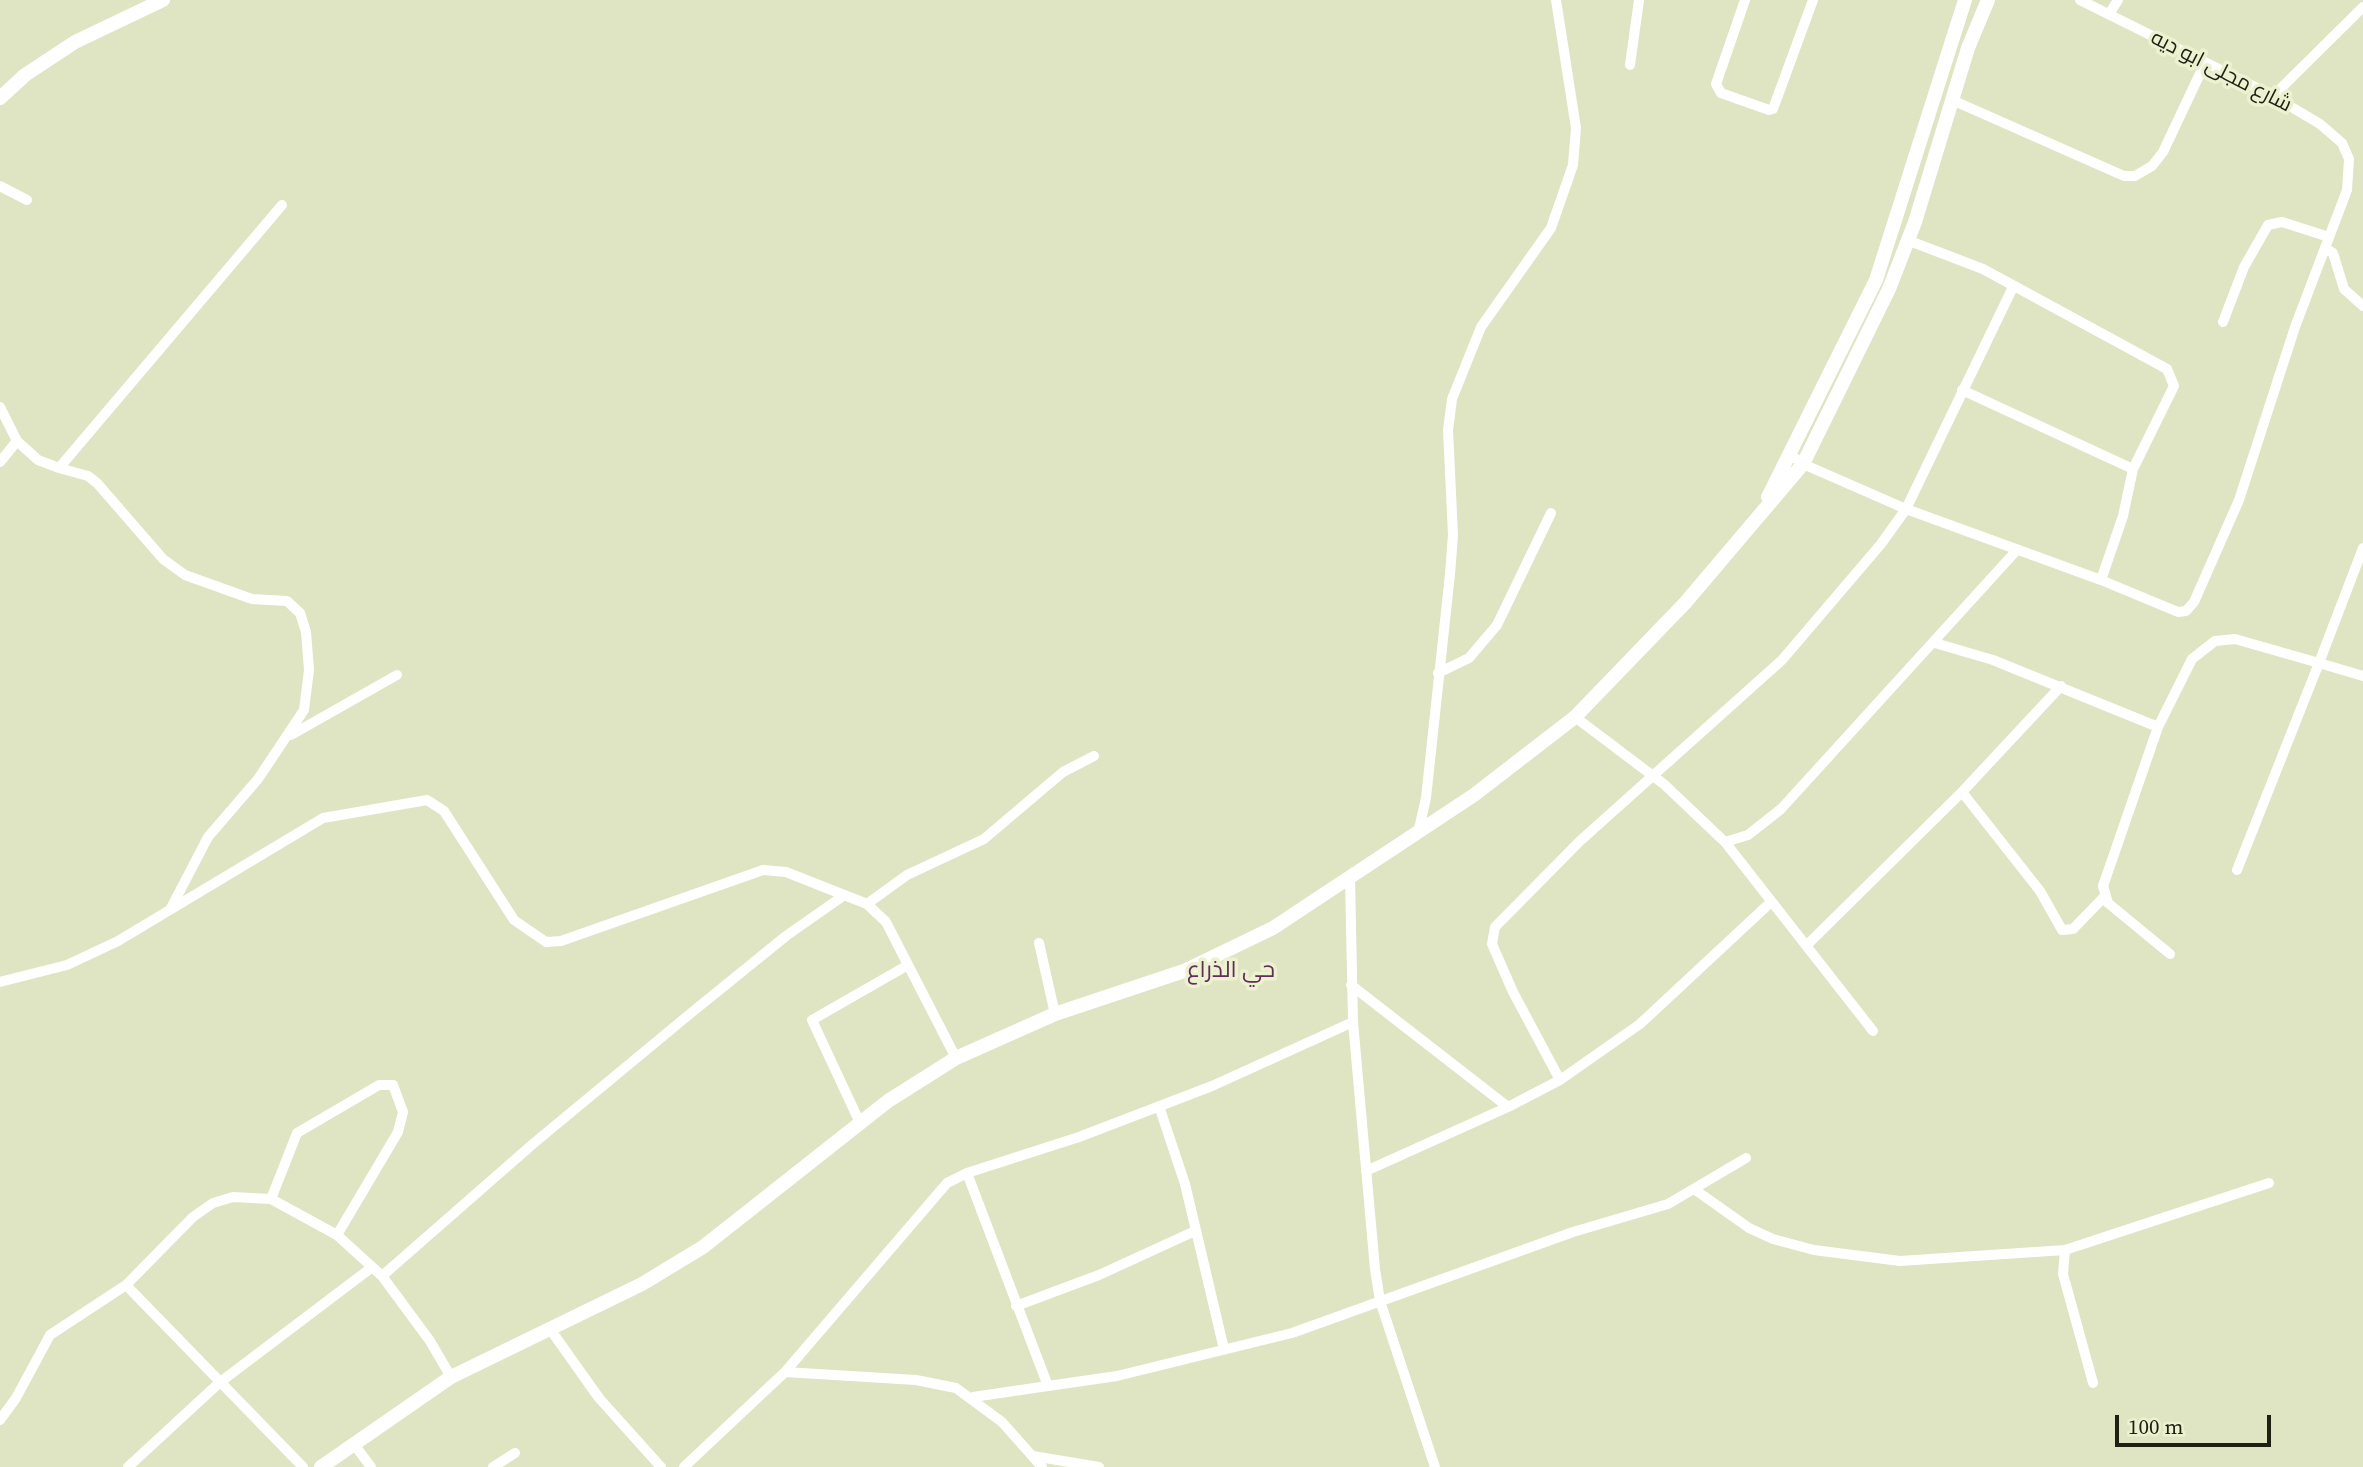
<!DOCTYPE html>
<meta charset="utf-8">
<style>
body{margin:0}
#map{position:relative;width:2363px;height:1467px;overflow:hidden;background:#dfe4c3;font-family:"Source Serif 4",serif}
canvas{display:block}
.scale{position:absolute;left:2115px;top:1415px;width:156px;height:32px;box-sizing:border-box;border:4px solid #1f2014;border-top:0;padding-left:9px;font-size:21px;line-height:24px;white-space:nowrap;color:#1f2014;-webkit-text-stroke:5px #ecf1d0;paint-order:stroke}
</style>
<div id="map">
<canvas width="2363" height="1467"></canvas>
<div class="scale">100 m</div>
</div>
<script>
const c = document.querySelector('canvas').getContext('2d');
c.lineJoin = 'round';
function toPath(rows) {
  const path = new Path2D();
  for (const r of rows) {
    path.moveTo(r[0], r[1]);
    for (let i = 2; i < r.length; i += 2) path.lineTo(r[i], r[i + 1]);
  }
  return path;
}
function stroke(path, color, width, dash) {
  c.strokeStyle = color;
  c.lineWidth = width;
  c.lineCap = dash ? 'butt' : 'round';
  c.setLineDash(dash || []);
  c.stroke(path);
}
function write(font, color, halo, rows, align = 'center') {
  c.font = font + ' "Source Serif 4",Cairo,serif';
  c.lineWidth = 7;
  c.setLineDash([]);
  c.textBaseline = 'middle';
  c.strokeStyle = halo;
  c.fillStyle = color;
  for (const [text, x, y, turn = 0] of rows) {
    c.save();
    c.translate(x, y);
    c.rotate((+turn || 0) * Math.PI / 180);
    c.textAlign = isNaN(turn) ? turn : align;
    if (halo) c.strokeText(text, 0, 0);
    c.fillText(text, 0, 0);
    c.restore();
  }
}
const minor = toPath([
 [1745,0,1716,84,1721,93,1769,110,1773,109,1813,0],
 [2109,14,2118,0],
 [1630,65,1639,0],
 [2273,96,2363,7],
 [1952,100,2124,176,2135,176,2152,166,2163,152,2205,63],
 [0,186,27,200],
 [1907,240,1983,269,2167,369,2174,386,2133,469,2123,516,2101,580],
 [2325,248,2333,253,2344,289,2363,306],
 [2223,322,2244,267,2268,225,2282,222,2329,237],
 [1962,390,2133,469],
 [0,407,17,441,38,460,59,468,282,205],
 [1788,453,1803,464,1906,509,2101,580,2178,612,2186,611,2194,602,2239,500,2295,327,2347,190,2349,159,2342,143,2320,124,2273,96,2080,0],
 [0,462,17,441],
 [59,468,88,476,97,483,163,559,185,575,252,599,287,601,300,613,306,632,309,670,304,710,258,779,208,837,171,908],
 [1935,643,1993,660,2158,727,2192,659,2215,641,2235,639,2319,663,2363,548],
 [1438,673,1469,658,1497,625,1551,513],
 [1575,717,1665,785,1725,842,1873,1031],
 [2158,727,2103,886,2108,903,2170,954],
 [291,735,397,675],
 [1962,792,2040,891,2062,930,2073,929,2105,896],
 [1418,833,1426,798,1450,574,1453,535,1448,430,1452,399,1481,327,1551,228,1573,165,1576,128,1556,0],
 [1725,842,1748,835,1781,809,2016,551],
 [2237,870,2319,663,2363,676],
 [1350,877,1353,1022,1375,1269,1380,1301,1435,1467],
 [867,904,907,875,984,839,1063,772,1094,756],
 [1039,943,1055,1014],
 [1808,944,1962,792,2061,686],
 [0,982,67,965,118,941,323,818,427,800,444,811,514,920,546,942,561,941,763,870,786,872,867,904,886,922,956,1058],
 [1351,985,1508,1107],
 [1560,1080,1513,992,1492,944,1495,927,1580,841,1782,660,1881,544,1906,509,2013,287],
 [1159,1106,1185,1184,1224,1349],
 [860,1123,812,1020,908,965],
 [1366,1171,1508,1107,1560,1080,1640,1024,1771,902],
 [967,1173,1048,1386,1117,1376,1292,1333,1573,1232,1668,1204,1746,1158],
 [1694,1189,1749,1228,1773,1239,1814,1250,1900,1261,2065,1250,2269,1183],
 [271,1199,297,1133,379,1085,393,1085,403,1112,398,1132,337,1235],
 [2065,1250,2063,1274,2093,1383],
 [382,1276,534,1143,691,1013,786,936,843,896],
 [126,1285,303,1467],
 [1016,1306,1099,1275,1195,1231],
 [550,1329,599,1398,661,1467],
 [785,1372,916,1380,956,1388,1002,1422,1042,1467],
 [973,1397,1048,1386],
 [0,1420,16,1398,50,1335,126,1285,193,1217,213,1203,233,1197,271,1199,337,1235,382,1276,430,1341,451,1377],
 [353,1443,371,1467],
 [1033,1456,1099,1467],
 [128,1467,219,1383,371,1268],
 [493,1467,515,1453],
 [684,1467,785,1372,947,1183,967,1173,1079,1137,1212,1086,1353,1022]
]);
const secondary = toPath([
 [0,98,25,75,75,42,163,0],
 [1768,497,1876,280,1965,0],
 [321,1467,451,1377,642,1284,703,1247,888,1101,956,1058,1055,1014,1184,971,1273,928,1474,795,1575,717,1685,603,1803,464,1889,289,1915,222,1968,48,1988,0]
]);
const streetNames = [
 ["شارع مجلى ابو ديه",2221,72,27]
];
const neighbourhoodNames = [
 ["حي الذراع",1231,971]
];
stroke(minor, '#fff', 10);
stroke(secondary, '#fff', 14);
write('21px', '#1f2014', '#ecf1d0', streetNames);
write('23px', '#632d5a', '#ecf1d0', neighbourhoodNames);
</script>
